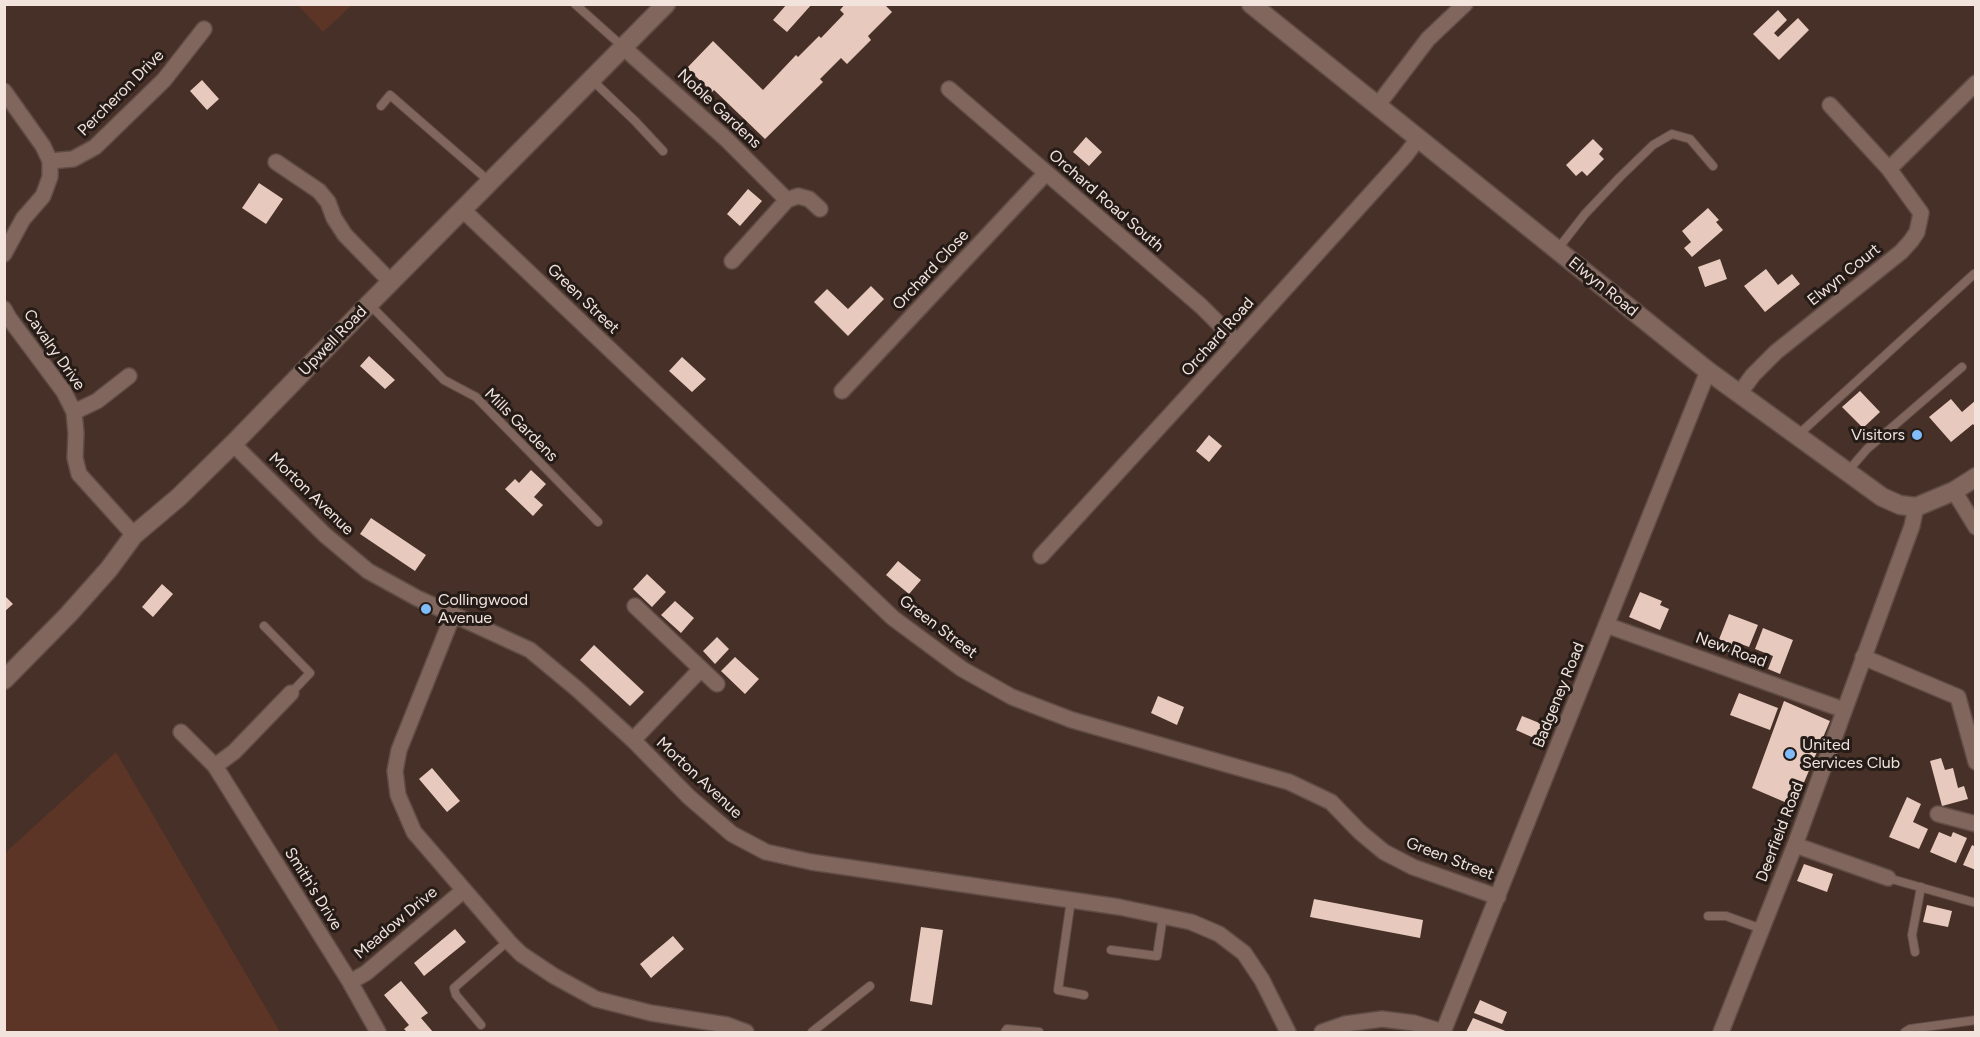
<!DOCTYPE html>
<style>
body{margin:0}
#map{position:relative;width:1980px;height:1037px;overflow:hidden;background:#473027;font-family:Figtree,sans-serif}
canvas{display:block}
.frame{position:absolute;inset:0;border:6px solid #f2e3dd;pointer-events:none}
</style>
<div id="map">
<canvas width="1980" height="1037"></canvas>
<div class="frame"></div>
</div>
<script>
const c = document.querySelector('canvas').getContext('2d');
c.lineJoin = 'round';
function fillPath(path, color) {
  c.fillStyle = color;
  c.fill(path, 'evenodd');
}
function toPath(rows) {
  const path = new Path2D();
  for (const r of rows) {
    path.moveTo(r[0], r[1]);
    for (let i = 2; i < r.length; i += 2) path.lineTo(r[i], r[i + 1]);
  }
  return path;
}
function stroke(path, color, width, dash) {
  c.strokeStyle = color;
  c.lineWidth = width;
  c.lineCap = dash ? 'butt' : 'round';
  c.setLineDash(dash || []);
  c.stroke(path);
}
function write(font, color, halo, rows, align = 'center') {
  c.font = font + ' Figtree,sans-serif';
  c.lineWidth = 6;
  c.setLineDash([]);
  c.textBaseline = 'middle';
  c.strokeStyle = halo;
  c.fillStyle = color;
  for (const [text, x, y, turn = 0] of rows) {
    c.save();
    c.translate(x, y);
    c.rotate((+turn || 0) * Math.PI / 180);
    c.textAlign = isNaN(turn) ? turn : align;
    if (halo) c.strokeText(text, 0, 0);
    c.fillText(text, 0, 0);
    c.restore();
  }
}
const green = toPath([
 [298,5,352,5,323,32],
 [116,752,280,1032,5,1032,5,853]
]);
const building = toPath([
 [787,4,812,4,787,32,773,20],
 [845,4,884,4,892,12,868,36,871,40,847,64,841,58,820,79,823,82,765,139,714,90,712,92,687,68,713,41,763,90,796,55,798,57,819,36,821,38,844,14,840,10],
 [1778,10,1787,20,1774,33,1778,37,1798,18,1809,30,1779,60,1753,34],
 [202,80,219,99,207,110,190,91],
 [1086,137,1102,152,1089,166,1073,152],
 [1593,139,1603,149,1599,154,1604,159,1587,176,1582,171,1576,176,1566,165],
 [259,183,283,199,266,224,242,208],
 [748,189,762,201,740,226,727,214],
 [1708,208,1719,220,1716,222,1723,230,1692,257,1684,248,1691,242,1682,231],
 [1720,259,1727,279,1705,287,1698,267],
 [1766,269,1778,285,1792,274,1800,284,1765,312,1744,286],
 [871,286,884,299,848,336,814,302,827,289,848,309],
 [369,356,395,380,385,389,360,366],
 [682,357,706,379,692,392,669,371],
 [1860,391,1880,412,1863,428,1842,407],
 [1951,399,1962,412,1976,400,1976,428,1973,424,1951,442,1929,417],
 [1209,435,1222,446,1209,462,1196,451],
 [531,470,546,484,534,497,543,505,533,516,505,489,515,479,519,483],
 [371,518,426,555,415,571,360,534],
 [898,561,921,580,909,594,886,575],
 [647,574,666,592,652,607,633,589],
 [162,584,173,594,153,617,142,607],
 [1640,592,1662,601,1660,605,1669,609,1660,630,1629,617],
 [4,595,13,604,4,612],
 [675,601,694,618,681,633,661,615],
 [1729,614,1758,625,1749,647,1733,641,1729,652,1716,647],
 [1763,628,1793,640,1780,674,1768,669,1773,656,1755,649],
 [717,637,729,649,715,664,703,651],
 [594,645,644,692,630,706,580,660],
 [735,657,759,679,745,694,721,671],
 [1739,693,1778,708,1770,730,1730,715],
 [1158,696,1184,707,1177,725,1151,713],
 [1784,701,1830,721,1794,806,1752,788],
 [1522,716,1542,724,1536,739,1516,730],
 [1941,758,1945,770,1953,768,1958,788,1964,786,1968,799,1942,806,1930,761],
 [432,768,460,801,447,812,419,779],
 [1907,797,1921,804,1913,822,1928,829,1919,849,1889,837],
 [1939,832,1951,837,1953,832,1967,838,1956,863,1930,852],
 [1972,845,1976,847,1976,870,1963,865],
 [1804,864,1833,874,1827,892,1797,881],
 [1314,899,1423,920,1420,938,1310,917],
 [1927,905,1952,911,1948,927,1923,922],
 [921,927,943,930,932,1005,910,1001],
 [455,929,466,942,424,976,414,963],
 [673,936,684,949,651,978,640,964],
 [401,981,428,1013,421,1018,433,1032,407,1032,404,1029,409,1025,384,995],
 [1480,1000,1507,1012,1502,1024,1474,1013],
 [1473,1018,1508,1032,1466,1032]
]);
const service = toPath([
 [575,4,623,47],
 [592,80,635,121,663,151],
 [381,106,390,95,490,182],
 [1557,250,1585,214,1620,177,1653,145,1672,134,1690,139,1713,166],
 [370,305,444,380,476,397,598,522],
 [1798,435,1974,274],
 [1848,471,1867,449,1962,367],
 [264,626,310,673,291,693],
 [1888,878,1976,903],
 [1071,900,1058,990,1084,995],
 [1708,916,1726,916,1762,929],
 [1111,950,1157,956,1163,916],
 [1915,952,1912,935,1921,887],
 [481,1025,456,995,454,988,508,941],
 [812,1032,870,986],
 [1005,1032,1007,1029,1039,1032],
 [1905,1032,1910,1029,1976,1020]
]);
const minor = toPath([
 [624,48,726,139,787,200],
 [949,89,1201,306,1237,342],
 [4,91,43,146,50,161,50,177,43,196,23,219,4,254],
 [1830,105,1889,169],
 [1377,106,1428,39,1465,4],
 [50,161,73,159,95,147,164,80,204,29],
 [276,162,319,191,328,202,334,218,345,235,391,282],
 [463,210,893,618,962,669,1012,697,1072,720,1289,782,1331,802,1360,832,1384,852,1413,867,1498,897],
 [732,261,787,200,798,196,809,199,820,209],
 [4,309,9,318,64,392,74,412,76,433,75,458,79,474,134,535],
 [842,391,1046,173],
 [1739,394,1753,375,1776,352,1901,252,1911,241,1917,232,1921,213,1889,169,1976,83],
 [74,412,97,401,129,376],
 [233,444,325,535,368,571,417,598,530,650,577,689,633,740,689,797,732,834,766,852,811,862,1119,907,1191,922,1219,934,1244,953,1262,980,1288,1032],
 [1954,491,1976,527],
 [1041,556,1237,342,1405,156,1418,139],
 [635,606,717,684],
 [453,615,399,750,395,771,398,795,414,832,508,941,521,954,554,976,596,999,651,1013,727,1025,746,1032],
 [1606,625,1844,710],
 [1863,657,1958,697,1976,762],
 [181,732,215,766,350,982,378,1032],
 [633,740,701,669],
 [215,766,234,752,291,693],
 [1938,814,1976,824],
 [1795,845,1888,878],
 [350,982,366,973,464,890],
 [1322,1032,1345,1024,1382,1019,1414,1023,1443,1032],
 [1443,1032,1708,371],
 [1721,1032,1795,845,1912,526,1916,507]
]);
const tertiary = toPath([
 [1251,4,1708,371,1882,497,1900,505,1916,507,1954,491,1976,477]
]);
const secondary = toPath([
 [4,680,68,615,109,569,134,535,179,497,233,444,369,304,666,4]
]);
const markers = [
 [1917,435,6,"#81bcfa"],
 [426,609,6,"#81bcfa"],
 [1790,754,6,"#81bcfa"]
];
const streetNames = [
 ["Percheron Drive",121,93,-45],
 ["Noble Gardens",719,109,43],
 ["Orchard Road South",1106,201,41],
 ["Orchard Close",931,270,-47],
 ["Elwyn Court",1844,275,-39],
 ["Elwyn Road",1603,287,39],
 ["Green Street",583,299,44],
 ["Orchard Road",1218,337,-48],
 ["Upwell Road",333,341,-46],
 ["Cavalry Drive",54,350,55],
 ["Mills Gardens",521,425,45],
 ["Morton Avenue",311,494,44],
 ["Green Street",938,627,37],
 ["New Road",1731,650,20],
 ["Badgeney Road",1559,695,-68],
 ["Morton Avenue",699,778,43],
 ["Deerfield Road",1780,832,-69],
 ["Green Street",1450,859,21],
 ["Smith's Drive",313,889,58],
 ["Meadow Drive",396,923,-40]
];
const poiNames = [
 ["Visitors",1905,435,"right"],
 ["Collingwood",438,600],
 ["Avenue",438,618],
 ["United",1802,745],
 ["Services Club",1802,763]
];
fillPath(green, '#5d3527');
fillPath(building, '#e7c9be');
stroke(service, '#5f4c45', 10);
stroke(minor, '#5f4c45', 18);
stroke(tertiary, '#5f4c45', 21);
stroke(secondary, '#5f4c45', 21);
stroke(service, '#80665c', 8);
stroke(minor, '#80665c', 15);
stroke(tertiary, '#80665c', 18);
stroke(secondary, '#80665c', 18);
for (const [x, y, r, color] of markers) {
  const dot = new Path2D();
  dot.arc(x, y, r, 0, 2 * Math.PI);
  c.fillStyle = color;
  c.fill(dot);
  stroke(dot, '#251b17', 2);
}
write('16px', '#f2e3dd', '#251b17', streetNames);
write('16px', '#f2e3dd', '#251b17', poiNames, 'left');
</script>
